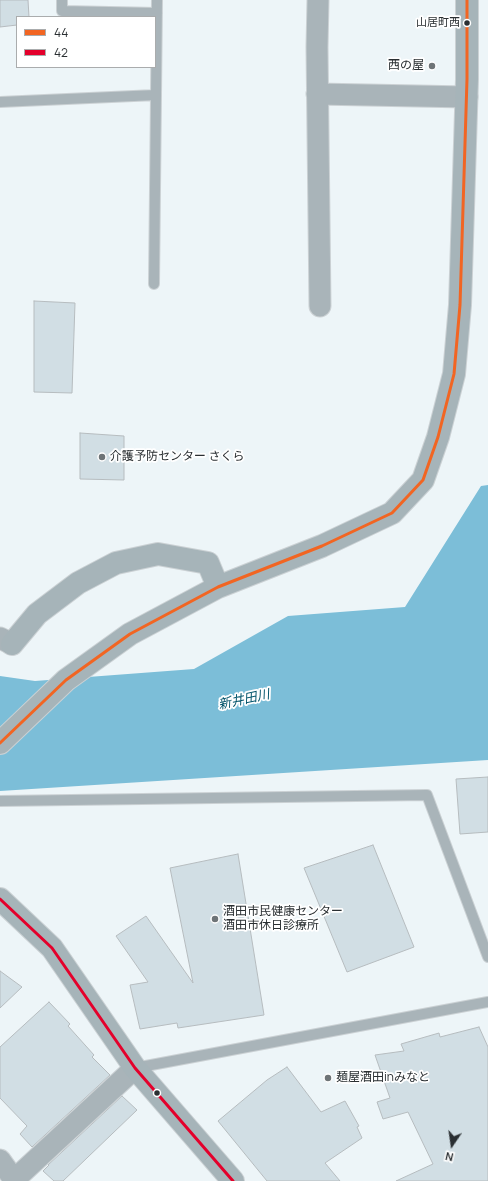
<!DOCTYPE html>
<meta charset="utf-8">
<style>
body{margin:0}
#map{position:relative;width:488px;height:1181px;overflow:hidden;background:#edf5f8;font-family:Manrope,sans-serif}
canvas{display:block}
.legend{position:absolute;left:16px;top:16px;width:140px;height:52px;box-sizing:border-box;background:#fff;border:1px solid #aaacad;margin:0;padding:5px 7px;list-style:none;font-size:12px;color:#2a2f32}
.legend li{display:flex;align-items:center;gap:8px;height:20px}
.legend b{width:20px;border:1px solid #aaacad}
.north{position:absolute;left:432px;top:1125px;width:40px;height:40px;-webkit-text-stroke:3px #fff;paint-order:stroke;rotate:193deg;font-size:11px;font-weight:700;line-height:16px;text-align:center;color:#2a2f32}
.north::after{content:'';display:block;margin:auto;width:14px;height:18px;background:#2a2f32;clip-path:polygon(50% 0,100% 100%,50% 72%,0 100%)}
</style>
<div id="map">
<canvas width="488" height="1181"></canvas>
<ul class="legend">
<li><b style="height:5px;background:#f26522"></b>44</li>
<li><b style="height:5px;background:#e4002b"></b>42</li>
</ul>
<div class="north">N</div>
</div>
<script>
const c = document.querySelector('canvas').getContext('2d');
c.lineJoin = 'round';
function fillPath(path, color) {
  c.fillStyle = color;
  c.fill(path, 'evenodd');
}
function toPath(rows) {
  const path = new Path2D();
  for (const r of rows) {
    path.moveTo(r[0], r[1]);
    for (let i = 2; i < r.length; i += 2) path.lineTo(r[i], r[i + 1]);
  }
  return path;
}
function stroke(path, color, width, dash) {
  c.strokeStyle = color;
  c.lineWidth = width;
  c.lineCap = dash ? 'butt' : 'round';
  c.setLineDash(dash || []);
  c.stroke(path);
}
function write(font, color, halo, rows, align = 'center') {
  c.font = font + ' Manrope,"Noto Sans JP",sans-serif';
  c.lineWidth = 3.5;
  c.setLineDash([]);
  c.textBaseline = 'middle';
  c.strokeStyle = halo;
  c.fillStyle = color;
  for (const [text, x, y, turn = 0] of rows) {
    c.save();
    c.translate(x, y);
    c.rotate((+turn || 0) * Math.PI / 180);
    c.textAlign = isNaN(turn) ? turn : align;
    if (halo) c.strokeText(text, 0, 0);
    c.fillText(text, 0, 0);
    c.restore();
  }
}
const water = toPath([
 [488,485,488,760,0,791,0,676,35,681,194,669,288,616,405,607,481,486]
]);
const building = toPath([
 [0,0,28,0,29,17,17,17,17,25,0,27,0,0],
 [34,301,75,303,72,393,34,392,34,301],
 [80,433,124,436,124,480,80,479,80,433],
 [488,777,488,832,460,834,456,779,488,777],
 [373,845,414,947,347,972,304,868,373,845],
 [238,854,264,1015,178,1028,177,1023,140,1029,130,985,148,982,116,936,146,916,193,983,170,868,238,854],
 [0,971,22,987,0,1008,0,971],
 [49,1002,70,1024,68,1026,94,1055,92,1057,110,1075,32,1147,20,1134,27,1126,0,1098,0,1047,49,1002],
 [479,1027,488,1047,488,1181,396,1181,433,1164,408,1112,383,1119,377,1102,390,1098,375,1055,404,1051,401,1044,439,1033,440,1037,479,1027],
 [287,1067,321,1112,345,1101,359,1126,357,1127,362,1138,325,1163,340,1181,267,1181,218,1121,267,1080,287,1067],
 [122,1096,137,1110,63,1181,54,1181,43,1171,49,1165,48,1165,122,1096]
]);
const lane = toPath([
 [62,0,62,11,157,13],
 [0,102,156,95],
 [154,284,157,0],
 [0,801,427,795,488,957],
 [135,1068,488,1002]
]);
const street = toPath([
 [318,0,317,47,320,306],
 [317,94,467,97],
 [0,638,12,644],
 [0,1160,15,1181],
 [14,1180,135,1068]
]);
const secondary = toPath([
 [12,644,37,614,78,583,116,563,158,554,208,563,218,587],
 [0,743,66,680,130,634,218,587,322,546,392,513,423,480,438,437,454,374,460,305,467,79,467,0],
 [0,899,52,948,135,1068,233,1181]
]);
const bus1 = toPath([
 [0,743,66,680,130,634,218,587,322,546,392,513,423,480,438,437,454,374,460,305,467,79,467,0]
]);
const bus2 = toPath([
 [0,899,52,948,135,1068,233,1181]
]);
const markers = [
 [467,23,3.5,"#2a2f32"],
 [432,66,4,"#6e7477"],
 [102,457,4,"#6e7477"],
 [215,919,4,"#6e7477"],
 [328,1078,4,"#6e7477"],
 [157,1093,3.5,"#2a2f32"]
];
const busNames = [
 ["山居町西",460,23]
];
const poiNames = [
 ["西の屋",424,66,"right"],
 ["介護予防センター さくら",110,457],
 ["酒田市民健康センター",223,912],
 ["酒田市休日診療所",223,926],
 ["麺屋酒田inみなと",336,1078]
];
const waterNames = [
 ["新井田川",244,700,-12]
];
fillPath(water, '#7cbed8');
fillPath(building, '#d1dee4');
stroke(building, '#b6bcbf', 1);
stroke(lane, '#cbd1d4', 12);
stroke(street, '#cbd1d4', 23);
stroke(secondary, '#cbd1d4', 24);
stroke(lane, '#a9b4b9', 10);
stroke(street, '#a9b4b9', 21);
stroke(secondary, '#a6b4b9', 22);
stroke(bus1, '#f26522', 3);
stroke(bus2, '#e4002b', 3);
for (const [x, y, r, color] of markers) {
  const dot = new Path2D();
  dot.arc(x, y, r, 0, 2 * Math.PI);
  c.fillStyle = color;
  c.fill(dot);
  stroke(dot, '#fff', 1.5);
}
write('11px', '#2a2f32', '#fff', busNames, 'right');
write('12px', '#2a2f32', '#fff', poiNames, 'left');
write('italic 13px', '#01536a', '#fff', waterNames);
</script>
